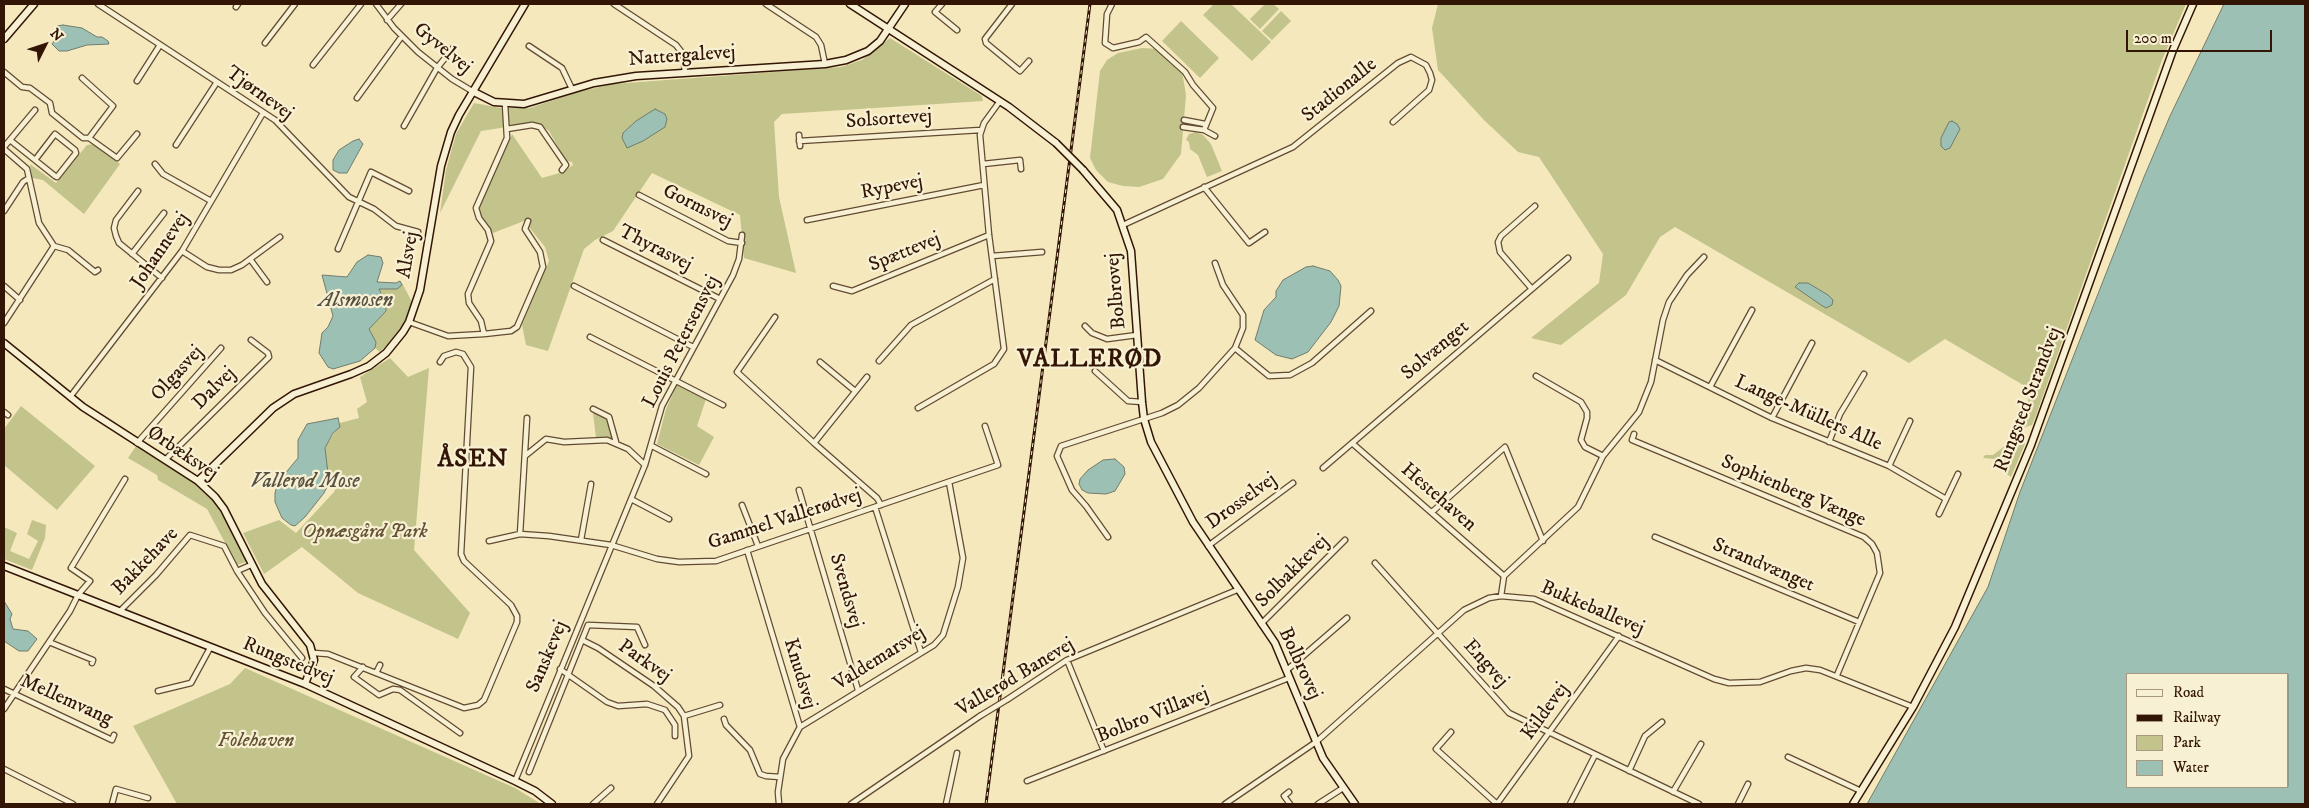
<!DOCTYPE html>
<meta charset="utf-8">
<style>
body{margin:0}
#map{position:relative;width:2309px;height:808px;overflow:hidden;background:#f4e8bc;font-family:"IM FELL DW Pica",serif}
canvas{display:block}
.frame{position:absolute;inset:0;border:5px solid #321505;pointer-events:none}
.legend{position:absolute;left:2126px;top:673px;width:162px;height:115px;box-sizing:border-box;background:#f8f0d3;border:1px solid #a99881;margin:0;padding:6px 9px;list-style:none;font-size:15px;color:#321505}
.legend li{display:flex;align-items:center;gap:10px;height:25px}
.legend b{width:25px;border:1px solid #a99881}
.north{position:absolute;left:20px;top:20px;width:50px;height:50px;-webkit-text-stroke:4px #f8f0d3;paint-order:stroke;rotate:49deg;font-size:14px;font-weight:700;line-height:20px;text-align:center;color:#321505}
.north::after{content:'';display:block;margin:auto;width:18px;height:22px;background:#321505;clip-path:polygon(50% 0,100% 100%,50% 72%,0 100%)}
.scale{position:absolute;left:2126px;top:30px;width:146px;height:22px;box-sizing:border-box;border:2px solid #321505;border-top:0;padding-left:6px;font-size:15px;line-height:18px;white-space:nowrap;color:#321505;-webkit-text-stroke:4px #f8f0d3;paint-order:stroke}
</style>
<div id="map">
<canvas width="2309" height="808"></canvas>
<div class="frame"></div>
<ul class="legend">
<li><b style="height:6px;background:#f8f0d3"></b>Road</li>
<li><b style="height:6px;background:#321505"></b>Railway</li>
<li><b style="height:14px;background:#c2c48c"></b>Park</li>
<li><b style="height:14px;background:#9cc0b3"></b>Water</li>
</ul>
<div class="north">N</div>
<div class="scale">200 m</div>
</div>
<script>
const c = document.querySelector('canvas').getContext('2d');
c.lineJoin = 'round';
function fillPath(path, color) {
  c.fillStyle = color;
  c.fill(path, 'evenodd');
}
function toPath(rows) {
  const path = new Path2D();
  for (const r of rows) {
    path.moveTo(r[0], r[1]);
    for (let i = 2; i < r.length; i += 2) path.lineTo(r[i], r[i + 1]);
  }
  return path;
}
function stroke(path, color, width, dash) {
  c.strokeStyle = color;
  c.lineWidth = width;
  c.lineCap = dash ? 'butt' : 'round';
  c.setLineDash(dash || []);
  c.stroke(path);
}
function write(font, color, halo, rows, align = 'center') {
  c.font = font + ' "IM FELL DW Pica",serif';
  c.lineWidth = 4.5;
  c.setLineDash([]);
  c.textBaseline = 'middle';
  c.strokeStyle = halo;
  c.fillStyle = color;
  for (const [text, x, y, turn = 0] of rows) {
    c.save();
    c.translate(x, y);
    c.rotate((+turn || 0) * Math.PI / 180);
    c.textAlign = isNaN(turn) ? turn : align;
    if (halo) c.strokeText(text, 0, 0);
    c.fillText(text, 0, 0);
    c.restore();
  }
}
const green = toPath([
 [1214,4,1231,4,1271,42,1252,61,1203,15],
 [1265,4,1273,4,1279,9,1260,29,1250,19],
 [1438,4,2186,4,2162,60,2035,418,2032,425,2023,428,2030,389,1945,339,1909,363,1675,227,1660,237,1626,295,1561,345,1531,338,1599,283,1603,254,1539,157,1518,152,1484,120,1438,70,1432,28],
 [1281,11,1291,21,1272,40,1262,31],
 [1181,21,1219,58,1200,78,1162,41],
 [890,38,982,96,983,101,782,114,774,122,779,197,796,273,744,258,740,215,652,173,613,231,595,240,584,249,548,351,526,345,522,325,549,261,545,247,524,221,493,233,481,217,479,207,512,134,542,178,563,172,573,165,572,162,566,161,549,131,539,124,532,123,481,131,440,213,446,170,456,134,474,103,501,108,530,108,577,92,613,84,841,67,862,60],
 [1142,48,1159,49,1182,71,1186,95,1181,154,1163,179,1139,187,1123,186,1108,182,1096,170,1090,158,1100,71,1107,60,1118,53],
 [1196,132,1203,135,1211,144,1222,171,1207,177,1198,155,1190,149,1189,142,1186,140,1189,134],
 [94,144,120,164,84,214,43,180,32,178,30,164,56,183,87,145],
 [402,283,413,304,400,331,380,352,375,348,376,342,369,329,386,311,386,304,378,288,397,288],
 [390,358,408,377,429,368,414,550,470,613,458,639,358,593,302,547,264,574,243,533,279,520,296,533,334,492,337,485,327,472,325,448,340,423,359,418,357,409,367,402,360,377],
 [677,385,706,399,697,426,714,437,699,465,657,444,666,409],
 [21,406,95,466,57,510,4,465,4,429],
 [593,413,607,418,613,439,596,438],
 [2019,435,2025,444,2011,477,1999,469,1994,459,1983,458,1985,455,1993,455],
 [136,446,194,483,210,497,227,522,246,562,237,565,207,509,158,480,157,475,128,458],
 [32,520,46,525,45,538,32,570,4,559,4,527,17,533,10,551,29,559,38,541,27,534],
 [245,668,515,788,541,804,177,804,133,726,230,684]
]);
const water = toPath([
 [2224,4,2305,4,2305,804,1867,804,1988,587,2020,492,2144,177,2170,116,2224,4],
 [2128,674,2288,674,2288,787,2128,787,2128,674],
 [63,25,82,28,97,37,102,37,108,41,109,44,87,45,67,51,59,51,52,44,56,38,55,33,57,26,63,25],
 [655,109,665,114,667,119,665,127,643,141,627,148,622,138,623,133,636,121,655,109],
 [1952,121,1957,124,1960,129,1950,148,1945,150,1941,146,1941,138,1949,122,1952,121],
 [359,139,363,144,347,173,339,173,333,170,333,160,339,150,353,141,359,139],
 [368,255,381,257,383,263,377,282,396,283,400,281,402,285,397,289,379,289,386,304,386,311,369,329,376,342,375,348,360,361,333,369,328,367,319,353,322,333,328,327,333,316,322,275,347,277,357,262,368,255],
 [1313,266,1330,271,1338,280,1341,286,1339,306,1331,322,1308,352,1292,359,1276,355,1255,340,1264,310,1276,297,1276,291,1283,280,1306,267,1313,266],
 [1799,283,1808,283,1828,295,1833,300,1832,305,1826,308,1821,305,1795,287,1799,283],
 [338,418,340,427,333,433,325,448,329,482,324,493,305,517,295,526,291,525,282,518,275,502,275,493,278,482,298,458,298,440,307,424,338,418],
 [1115,459,1124,467,1125,474,1115,491,1106,494,1088,493,1082,490,1079,484,1080,479,1088,470,1103,460,1115,459],
 [4,601,12,614,10,619,13,629,28,631,37,639,28,651,19,651,4,641,4,601]
]);
const street = toPath([
 [98,4,275,120,349,197,374,209,396,226,418,232],
 [376,4,394,28,418,52,452,79,472,91],
 [614,4,676,45,683,54,685,73],
 [766,4,816,37,821,45,825,64],
 [942,4,935,12,957,30],
 [1012,4,985,39,986,43,1020,71,1029,61],
 [1112,4,1107,14,1105,43,1113,48,1139,42,1146,37,1185,72,1193,85,1213,108,1204,130,1215,136],
 [236,7,238,4],
 [387,20,401,4],
 [265,43,295,4],
 [529,46,562,68,572,89],
 [313,65,361,4],
 [4,72,22,87,30,88,50,103,52,113,83,138,89,138,117,158,137,134],
 [82,78,113,106,89,138],
 [137,81,160,45],
 [357,98,402,36],
 [505,104,507,138,476,208,479,218,488,230,491,241,468,294,469,303,481,321,484,334,511,331,517,327,543,267,540,252,525,229,528,221],
 [1184,120,1205,124],
 [404,126,437,68,453,48],
 [1183,127,1204,130],
 [507,129,532,125,540,127,566,165,562,170],
 [799,135,800,146],
 [10,140,55,176,57,177,76,153,75,150,55,134,35,160],
 [799,141,981,130],
 [176,145,217,82],
 [4,147,35,110],
 [4,149,27,169,39,223,54,246],
 [155,164,163,174,211,201],
 [983,164,1020,160,1021,169],
 [1204,187,1249,243,1265,232],
 [138,191,116,220,114,228,116,236,119,243,162,278],
 [639,195,728,241,742,243],
 [4,211,23,182,29,178],
 [807,220,984,185],
 [1123,225,1293,147,1398,63,1411,57,1426,65,1430,73,1432,80,1429,90,1393,122],
 [603,240,720,299],
 [54,246,68,250,95,272,98,270],
 [338,249,371,172,409,191],
 [182,251,207,267,219,270,231,270,242,265,280,237],
 [132,254,164,213],
 [992,256,1042,252],
 [250,259,267,282],
 [1215,263,1223,285,1243,315,1243,328,1235,348],
 [4,286,20,300],
 [574,286,693,347],
 [833,286,852,291,989,235],
 [1532,289,1500,252,1498,242,1501,236,1535,206],
 [775,317,737,372,814,443],
 [409,322,448,336,484,334],
 [4,323,54,246],
 [1085,326,1092,333,1107,339,1137,335],
 [590,337,723,405],
 [1655,360,1772,418,1889,466,1946,499],
 [879,361,911,325,995,279],
 [820,362,855,391],
 [1095,371,1128,401,1142,402],
 [1536,376,1581,402,1587,412,1587,418,1581,440,1585,447,1603,456],
 [867,377,814,443,877,498,881,505],
 [1710,387,1752,310],
 [70,397,182,251,263,113],
 [918,408,994,364,1004,349,989,235,980,135,984,123,1000,101],
 [593,409,609,417,616,442],
 [4,412,8,415],
 [1772,418,1812,343],
 [1634,434,1632,440,1864,537,1872,544,1877,553,1880,573,1837,675],
 [1829,442,1840,414,1864,374],
 [137,443,221,348],
 [1352,443,1504,576],
 [652,446,706,474],
 [525,456,546,439,564,442,607,440,628,449,645,465],
 [165,460,269,357,268,353,251,340],
 [1889,466,1910,421],
 [1323,468,1568,258],
 [799,490,858,690],
 [631,499,669,519],
 [742,505,758,546],
 [875,507,921,652],
 [1432,512,1505,447,1543,541],
 [1939,514,1958,474],
 [520,534,527,418],
 [1108,537,1086,506,1072,490,1057,456,1061,446,1162,413,1178,405,1199,388,1235,348,1269,376,1290,375,1312,363,1371,311],
 [1655,537,1859,622],
 [581,540,591,484],
 [489,541,520,534,549,536,611,545,657,559,679,562,716,561,998,465,985,426],
 [1208,546,1293,483],
 [747,550,800,727,783,759,778,792,779,804],
 [1375,563,1509,713,1699,804],
 [251,565,237,571,265,613,302,658],
 [1501,596,1504,576,1578,507,1603,456,1639,412,1651,382,1663,320,1669,302,1687,275,1704,257],
 [120,611,156,575,190,535,224,546,237,571],
 [1261,624,1345,540],
 [582,640,598,648,654,686,678,707,684,716,689,756,657,804],
 [49,642,93,660,92,663],
 [314,653,328,654,464,708,478,705,484,700,517,622,517,616,511,605,464,561,461,554,471,367,463,354,456,352,444,356,440,362],
 [1067,660,1104,751],
 [363,667,354,677,379,695,393,689,400,690,460,733],
 [560,669,607,702,618,706,647,704,665,710,675,725,675,736],
 [1287,670,1347,618],
 [376,673,380,665],
 [4,689,112,740,114,735],
 [158,691,191,683,210,648],
 [1008,699,1067,660,1237,590],
 [4,709,70,611,78,595,90,581,71,568,125,479],
 [684,716,720,705],
 [724,719,726,725,750,750,760,774,766,776,780,777],
 [800,727,934,645,943,635,958,587,963,558,949,482],
 [1451,732,1436,749,1497,804],
 [1788,757,1861,791],
 [4,769,73,804],
 [1629,771,1645,736,1662,722],
 [529,772,588,625,637,627,645,645],
 [515,781,645,465,662,406,733,275,739,259,742,235],
 [1027,781,1289,678],
 [1289,792,1284,796,1290,804],
 [1673,792,1701,744],
 [112,804,116,789,148,798],
 [593,804,611,788],
 [851,804,980,716],
 [946,804,957,753],
 [1225,804,1316,742,1464,610,1489,598,1501,596,1534,599,1714,679,1729,683,1760,682,1791,671,1806,668,1820,670,1913,707],
 [1318,804,1343,788],
 [1497,804,1619,636],
 [1570,804,1595,755],
 [1738,804,1748,784]
]);
const secondary = toPath([
 [850,4,1009,107,1056,143],
 [4,39,34,4],
 [472,91,494,102,524,104,594,83,636,76,825,64,846,60,868,51,880,41,905,4],
 [1083,170,1117,210,1131,251,1142,402,1144,419,1151,442,1193,522,1275,643,1323,758,1355,804],
 [4,343,83,407,198,481,215,497,224,509,262,584,310,645,314,660,305,684],
 [198,481,273,408,294,394,351,374,369,366,386,353,403,332,409,322,420,290,441,166,451,132,459,115,525,4],
 [4,566,305,684,515,781,535,791,552,804],
 [1853,804,1913,707,1955,627,2031,445,2173,50,2193,4]
]);
const rail = toPath([
 [986,804,1090,4]
]);
const streetBridge = toPath([
 [980,716,1008,699]
]);
const secondaryBridge = toPath([
 [1056,143,1083,170]
]);
const streetNames = [
 ["Gyvelvej",442,49,39],
 ["Nattergalevej",682,57,-4],
 ["Stadionalle",1340,91,-39],
 ["Tjørnevej",259,94,36],
 ["Solsortevej",889,120,-4],
 ["Rypevej",892,188,-11],
 ["Gormsvej",697,207,26],
 ["Thyrasvej",655,249,27],
 ["Johannevej",161,251,-56],
 ["Spættevej",905,253,-22],
 ["Alsvej",409,255,-80],
 ["Bolbrovej",1117,291,-95],
 ["Louis Petersensvej",682,342,-63],
 ["Solvænget",1436,351,-40],
 ["Olgasvej",178,374,-48],
 ["Dalvej",215,389,-45],
 ["Rungsted Strandvej",2029,400,-69],
 ["Lange-Müllers Alle",1808,414,24],
 ["Ørbæksvej",182,454,34],
 ["Sophienberg Vænge",1793,492,23],
 ["Hestehaven",1438,498,41],
 ["Drosselvej",1242,502,-36],
 ["Gammel Vallerødvej",785,520,-18],
 ["Bakkehave",146,562,-46],
 ["Strandvænget",1763,566,23],
 ["Solbakkevej",1293,572,-45],
 ["Svendsvej",845,591,74],
 ["Bukkeballevej",1592,609,23],
 ["Sanskevej",548,657,-67],
 ["Valdemarsvej",880,659,-32],
 ["Rungstedvej",288,662,22],
 ["Parkvej",644,662,35],
 ["Bolbrovej",1299,664,65],
 ["Engvej",1485,664,48],
 ["Knudsvej",799,674,73],
 ["Vallerød Banevej",1016,678,-31],
 ["Mellemvang",66,701,24],
 ["Kildevej",1546,712,-54],
 ["Bolbro Villavej",1153,716,-22]
];
const parkNames = [
 ["Opnæsgård Park",365,533],
 ["Folehaven",256,742]
];
const waterNames = [
 ["Alsmosen",356,302],
 ["Vallerød Mose",305,483]
];
const districtNames = [
 ["VALLERØD",1090,361],
 ["ÅSEN",473,461]
];
fillPath(green, '#c2c48c');
fillPath(water, '#9cc0b3');
stroke(water, '#727c6d', 1);
stroke(street, '#624a33', 7);
stroke(secondary, '#321505', 9);
stroke(street, '#f8f0d3', 4.5);
stroke(secondary, '#f8f0d3', 6);
stroke(rail, '#321505', 3);
stroke(rail, '#f8f0d3', 1, [4]);
stroke(streetBridge, '#624a33', 7, []);
stroke(secondaryBridge, '#321505', 9, []);
stroke(streetBridge, '#f8f0d3', 4.5);
stroke(secondaryBridge, '#f8f0d3', 6);
write('20px', '#321505', '#f8f0d3', streetNames);
write('italic 20px', '#645234', '#f8f0d3', parkNames);
write('italic 21px', '#575142', '#f8f0d3', waterNames);
c.letterSpacing = '1px';
write('bold 25px', '#321505', '#f8f0d3', districtNames);
c.letterSpacing = '0px';
</script>
